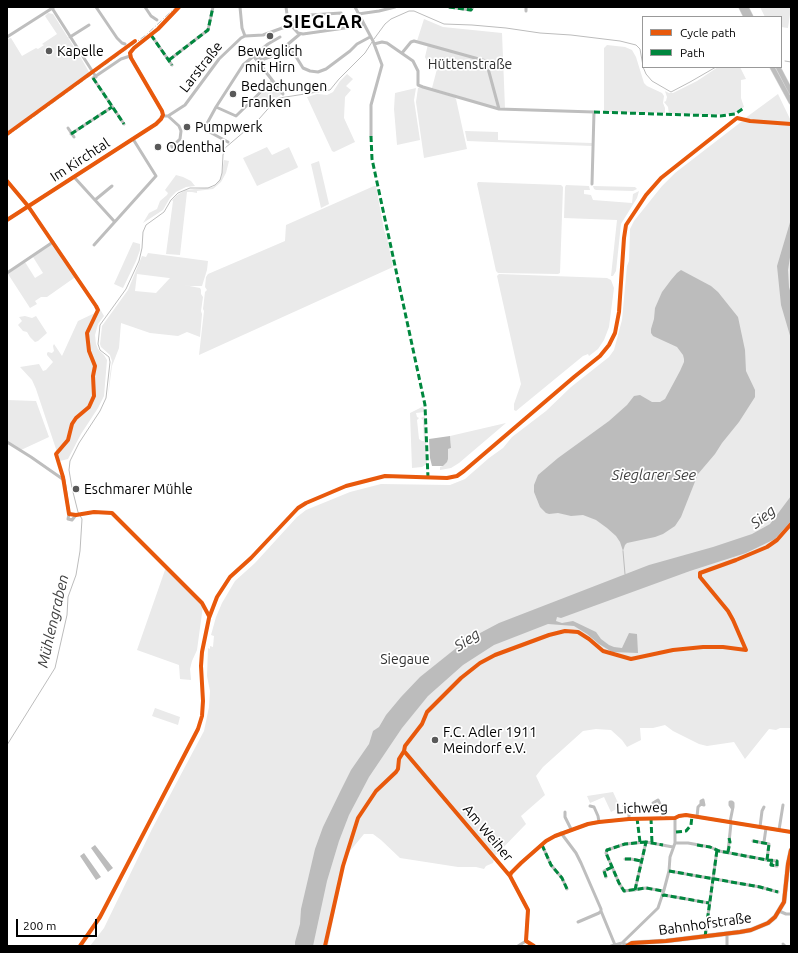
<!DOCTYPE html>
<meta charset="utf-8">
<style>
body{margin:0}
#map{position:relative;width:798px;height:953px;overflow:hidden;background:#fff;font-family:Ubuntu,sans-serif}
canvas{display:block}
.frame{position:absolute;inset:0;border:8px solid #000;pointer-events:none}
.legend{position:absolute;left:642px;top:16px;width:140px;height:52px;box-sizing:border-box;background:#fff;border:1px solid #999;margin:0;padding:5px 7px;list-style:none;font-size:12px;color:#000}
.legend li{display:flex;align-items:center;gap:8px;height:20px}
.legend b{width:20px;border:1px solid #999}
.scale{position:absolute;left:16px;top:919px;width:81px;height:18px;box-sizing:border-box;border:2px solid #000;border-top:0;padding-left:5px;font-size:12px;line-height:14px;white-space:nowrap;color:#000;-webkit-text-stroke:3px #fff;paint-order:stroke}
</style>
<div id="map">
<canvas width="798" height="953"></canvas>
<div class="frame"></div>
<ul class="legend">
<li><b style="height:5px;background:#e8590c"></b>Cycle path</li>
<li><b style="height:5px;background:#00873e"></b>Path</li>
</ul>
<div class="scale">200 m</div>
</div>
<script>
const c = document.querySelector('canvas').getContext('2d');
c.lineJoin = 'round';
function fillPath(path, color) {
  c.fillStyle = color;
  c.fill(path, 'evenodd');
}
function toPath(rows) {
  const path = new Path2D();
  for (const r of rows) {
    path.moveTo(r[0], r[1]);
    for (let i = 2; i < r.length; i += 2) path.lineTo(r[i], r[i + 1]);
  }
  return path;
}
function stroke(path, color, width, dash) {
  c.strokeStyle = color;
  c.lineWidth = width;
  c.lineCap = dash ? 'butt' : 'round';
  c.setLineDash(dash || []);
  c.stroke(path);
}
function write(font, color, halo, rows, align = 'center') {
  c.font = font + ' Ubuntu,sans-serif';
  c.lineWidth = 3.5;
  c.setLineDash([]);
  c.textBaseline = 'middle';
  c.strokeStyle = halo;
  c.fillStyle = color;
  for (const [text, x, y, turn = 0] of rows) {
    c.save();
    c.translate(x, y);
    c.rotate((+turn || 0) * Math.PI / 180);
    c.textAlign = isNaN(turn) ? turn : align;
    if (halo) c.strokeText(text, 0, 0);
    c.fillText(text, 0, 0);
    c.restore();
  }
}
const green = toPath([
 [760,7,791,7,788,28,781,27,781,17,765,17],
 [48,13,53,14,81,58,89,72,88,74,7,133,7,39,11,38,22,56,36,48,38,49,44,45,42,44,57,34,45,16],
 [424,19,443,27,502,33,505,108,494,107,432,88,437,69,430,67,425,57,428,44,417,41],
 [607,45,625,47,632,50,636,57,644,83,647,86,662,93,664,96,663,103,665,108,665,113,604,112,604,48],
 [718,67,740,67,746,79,741,80,741,98,744,107,734,113,712,115,669,114,668,107,664,102,666,101,667,97,665,91,669,93,673,93,697,81],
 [347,74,353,79,346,86,351,90,345,97,344,118,355,142,334,152,332,151,307,97,317,94,327,95,333,92,340,81],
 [272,84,275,85,282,94,273,100,264,109,255,100],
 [420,87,454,97,456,99,467,149,424,158,416,102,418,88],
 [416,88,414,100,420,140,397,145,394,109,395,93],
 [778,94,791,121,791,728,780,728,776,730,769,729,745,759,734,742,707,746,699,744,673,731,665,725,653,728,640,728,641,740,627,747,622,740,611,730,596,729,583,731,543,767,536,776,545,795,521,816,526,824,495,856,493,863,486,866,484,869,476,867,458,867,400,858,381,840,373,834,364,834,350,851,344,863,328,946,90,946,104,928,152,829,204,731,209,707,210,691,207,676,208,648,210,649,210,646,213,647,214,636,211,635,216,617,222,603,235,581,255,563,297,517,306,510,350,492,381,484,450,485,465,479,489,458,503,448,512,437,546,411,571,387,609,357,614,350,622,320,627,266,629,261,630,229,634,221,662,186,675,173,741,122,746,121,744,119],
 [465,131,498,132,498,140,592,143,592,146,467,141],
 [267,147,272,155,289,147,298,167,297,168,257,186,243,158],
 [224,160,229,161,226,173,221,182,213,189,197,191,197,193,192,192,187,192,180,255,166,254,173,201,172,200,177,195,186,190,213,187,221,178],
 [319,161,329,204,321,208,311,164],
 [176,175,183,177,191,181,195,186,186,187,176,192,170,198,163,210,143,223,149,213,157,209,160,201,167,195,168,193,165,190],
 [478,182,561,185,563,187,560,273,558,274,498,273,496,271,477,184],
 [566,185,589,186,590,190,584,190,584,194,591,195,593,200,632,203,633,194,639,191,637,198,621,224,616,271,613,276,611,276,617,220,564,218,565,187],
 [374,186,376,186,384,230,387,238,393,267,199,355,204,311,203,309,205,292,207,290,205,287,206,277,208,274,285,241,286,225],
 [593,186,635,187,637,189,633,191,596,190,594,189],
 [133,242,140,244,140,250,136,261,123,288,114,284],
 [51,244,54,245,75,276,74,278,47,297,41,297,35,301,37,304,30,308,8,274,25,262,35,278,43,273,33,257],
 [148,253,208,261,207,270,202,286,190,286,179,284,200,288,201,290,201,294,203,297,201,311,202,314,200,337,187,332,178,336,150,333,121,323,119,348,112,366,108,397,110,374,112,361,110,355,101,347,100,344,102,326,128,290,142,256,146,257],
 [137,274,169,278,170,278,156,293,135,291],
 [499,274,607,278,611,280,614,288,609,327,604,340,598,349,589,356,588,354,583,356,516,411,514,410,514,404,521,384,497,276],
 [100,309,104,316,98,324,95,335,96,344,98,349,104,355,107,360,104,396,98,408,81,434,68,459,60,461,36,389,32,380,20,367,39,364,43,371,46,370,53,362,47,355,47,353,48,352,52,353,54,351,53,346,54,344,62,356,78,321,97,312],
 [25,316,32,318,36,316,47,333,38,341,35,342,30,337,27,332,23,331,18,325,22,321,19,317],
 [7,400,36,401,49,437,21,450,7,441],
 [422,407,424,408,424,412,416,413,417,417,419,418,417,420,419,439,422,441,424,441,423,420,421,418,425,416,427,464,422,467,412,468,410,413],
 [506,423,459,463,451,468,440,470,440,467,443,466,448,449,451,448,450,436],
 [166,569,203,606,197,650,192,661,190,669,191,680,180,679,179,665,137,650,165,570],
 [155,708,180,717,178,725,152,716],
 [613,792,620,807,611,812,604,797,590,803,587,796]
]);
const water = toPath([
 [791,219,791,251,788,270,789,287,791,294,791,339,781,305,777,266],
 [681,270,711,286,718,292,738,317,745,350,746,371,755,390,755,397,739,422,722,443,715,454,698,474,681,517,675,526,663,534,655,537,627,543,625,545,623,551,620,542,616,536,607,528,596,520,583,515,571,516,558,513,549,514,546,513,540,507,534,492,534,485,538,475,558,458,609,421,627,405,634,396,640,395,652,402,660,402,665,399,680,371,684,362,684,359,683,355,677,347,653,336,651,333,651,329,654,319,655,308,662,292,671,280,677,273],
 [450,436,451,448,448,449,448,459,447,462,443,466,432,466,430,458,429,439],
 [791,496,791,521,775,539,746,553,690,571,561,618,557,617,556,621,562,623,573,621,596,632,601,639,609,645,614,647,622,648,629,633,637,634,638,653,612,652,599,644,587,634,574,626,548,624,494,645,463,665,428,696,402,728,369,777,349,815,339,841,327,881,313,946,295,946,295,942,300,924,301,909,315,849,323,827,340,792,351,770,369,744,373,731,379,727,386,715,401,697,420,677,465,641,499,623,649,565,713,547,752,534,770,524],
 [95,845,113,868,108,872,91,848],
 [84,853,101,877,96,880,80,856]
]);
const stream = toPath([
 [374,39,385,24,391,19,409,11,414,11,444,24,472,25,506,28,540,33,571,35,620,41,636,45,640,49,643,66],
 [785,61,791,62],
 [643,67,646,74,652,81,671,92,690,82,716,67],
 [72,488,69,470,70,461,79,443,100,411,106,398,110,362,109,357,100,350,98,344,100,325,126,289,139,261,142,248,143,232,146,225,164,212,171,200,178,193,190,188,208,188,215,185,220,180,222,173,223,155,225,148,259,119,274,102,279,98,292,96,330,90,339,79,365,53,372,42],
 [623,551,625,574],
 [7,745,55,668,67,615,68,597,76,575,80,551,82,519,78,512,73,492]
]);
const minor = toPath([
 [96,7,117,38,122,43,125,44],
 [145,7,151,16,157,20],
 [240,7,242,28,245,36],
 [355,7,373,41,382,65,371,105,371,136],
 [449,7,471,10,473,7],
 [52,8,96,77],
 [526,11,526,7],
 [358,14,379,11,395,7],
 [288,22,298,33,303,34,359,26,364,24],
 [292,22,301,17,310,15,341,13,344,28],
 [151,35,172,65],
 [7,37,54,7],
 [70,37,89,25],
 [374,44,382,42,387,43,413,61,418,71,418,85,423,87,499,109,594,112,592,184],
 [287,45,295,55,303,68,310,71,318,72,326,69,350,51,357,44,370,37],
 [402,53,411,42,414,41,486,61,499,109],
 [130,56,131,51,134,48,158,29,179,7],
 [130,56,162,111,163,116],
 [255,57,255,58,264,59,275,55,300,34],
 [255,58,283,94],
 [169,60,208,30,213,7],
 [216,107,236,116,272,81],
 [163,116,168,116,185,105,219,59,241,38,245,36,263,35,285,27,288,22,286,7],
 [168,116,179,126,181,131,180,139,172,147],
 [124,124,93,78,121,59,130,56],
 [68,128,74,137],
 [71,134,112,107],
 [228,142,204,129,216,107,243,65,268,44,280,37],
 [170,144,176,150],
 [74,177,114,221],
 [7,181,28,206,96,306,98,310],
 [95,200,112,186],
 [7,220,156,124,161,119,163,116],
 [94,245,156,176,133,139],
 [7,273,53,242],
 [7,442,31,457,64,480,69,514,68,519,72,520,76,515,69,514],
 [404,751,510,876,528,910,526,941],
 [653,803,658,800,661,806,662,817],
 [590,806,594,807,598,816,599,822],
 [624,806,629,811,629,819],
 [565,812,565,817,571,829],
 [697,817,698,807,701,804,704,805,703,800,701,801,701,804],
 [730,822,733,807,733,803,732,802,730,802,730,805,732,808],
 [760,827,762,811,764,807],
 [779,830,783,805],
 [561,833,576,853,581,863,601,909,601,911,615,945],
 [646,842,625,844,607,850,606,853,619,883,624,891,646,888,663,891],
 [764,842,766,828],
 [675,843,688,843,710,847,719,851,767,860,769,844,753,841],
 [542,845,551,865,562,878,567,889],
 [728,852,731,823],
 [625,859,631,859,641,861],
 [767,860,777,861,777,866,771,865,772,860],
 [669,871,760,887,778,892],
 [510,876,511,873,521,863,546,841,555,836,588,824,599,822,629,819,675,818,679,816,686,815,791,832],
 [606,877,604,871,612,867],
 [635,890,646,842,673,847],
 [662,896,664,895,709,903],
 [779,911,786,914,791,914],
 [578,922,599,913,601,911],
 [727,934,727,946],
 [705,937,717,850],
 [526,941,534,946],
 [622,943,658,908,664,890,669,871,670,857,675,843,675,818],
 [783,944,785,946],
 [518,946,526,941],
 [611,946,622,943,628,945]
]);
const major = toPath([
 [627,946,632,943,666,941,740,932,751,930,768,923,775,917,784,902,788,864,791,850]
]);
const highway = toPath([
 [741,7,746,17],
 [746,7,751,17],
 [772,67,791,102],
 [778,67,791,92]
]);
const rail = toPath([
 [7,136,146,35,176,7]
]);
const quiet = toPath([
 [449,7,471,10,473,7],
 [151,35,172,65],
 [169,60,208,30,213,7],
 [93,78,124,124],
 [594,112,720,116,735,114,744,108],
 [71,134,112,107],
 [371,136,372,159,425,405,428,478],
 [637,818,640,842],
 [651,818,652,843],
 [676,832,686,831,691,825,692,816],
 [646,842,625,844,607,850,606,853,619,883,624,891,646,888,663,891],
 [542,845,551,865,562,878,567,889],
 [697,845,710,847,719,851,767,860,769,844,753,841],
 [728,852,730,842,729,838],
 [625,859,631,859,641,861],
 [767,860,777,861,777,866,771,865,772,860],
 [669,871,760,887,778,892],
 [606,877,604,871,612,867],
 [635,890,646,842,663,845],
 [662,896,664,895,709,903],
 [705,937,717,850]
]);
const cycleway = toPath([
 [7,134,135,41],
 [7,181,28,206,96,306,98,310,87,333,89,351,95,366,93,376,94,396,89,407,76,418,72,424,68,440,56,454,63,477,69,514,76,515,94,512,112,513,202,603,209,616],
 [7,220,156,124,161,119,163,115,162,111,131,58,130,53,134,48,158,29,179,7],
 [404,751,510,876,528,910,526,941,534,946],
 [510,876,511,873,521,863,546,841,555,836,588,824,599,822,629,819,675,818,679,816,686,815,791,832],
 [80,946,100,917,198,729,202,716,203,701,201,666,202,652,209,618,217,597,230,577,251,558,298,508,306,503,346,486,385,476,447,478,457,476,464,471,574,377,600,356,609,345,615,333,619,312,624,238,626,225,646,195,661,178,737,118,750,121,791,124],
 [325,946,343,866,358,818,376,791,396,772,398,769,399,759,404,751,405,746,422,724,427,712,461,678,480,663,495,655,549,635,565,631,578,632,589,639,603,651,631,659,673,650,703,647,723,647,746,650,733,620,728,611,700,577,700,573,736,560,767,547,777,540,791,524],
 [627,946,632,943,666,941,740,932,751,930,768,923,775,917,784,902,788,864,791,850]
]);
const markers = [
 [270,36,4,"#595959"],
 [49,51,4,"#595959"],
 [233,94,4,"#595959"],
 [187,127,4,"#595959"],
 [158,147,4,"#595959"],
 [76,489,4,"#595959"],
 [435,740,4,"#595959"]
];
const poiNames = [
 ["Kapelle",57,51],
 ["Beweglich",270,51,"center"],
 ["mit Hirn",270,67,"center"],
 ["Bedachungen",241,86],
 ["Franken",241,102],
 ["Pumpwerk",195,127],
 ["Odenthal",166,147],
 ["Eschmarer Mühle",84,489],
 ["F.C. Adler 1911",443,732],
 ["Meindorf e.V.",443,748]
];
const parkNames = [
 ["Hüttenstraße",470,64],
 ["Siegaue",405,659]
];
const streetNames = [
 ["Larstraße",201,67,-52],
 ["Im Kirchtal",80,160,-33],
 ["Lichweg",642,808,-2],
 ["Am Weiher",488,833,50],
 ["Bahnhofstraße",705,924,-8]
];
const waterNames = [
 ["Sieglarer See",654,475],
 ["Sieg",763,517,-38],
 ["Mühlengraben",53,621,-77],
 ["Sieg",467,640,-34]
];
const districtNames = [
 ["SIEGLAR",323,22]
];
fillPath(green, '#eaeaea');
fillPath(water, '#bcbcbc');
stroke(stream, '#bcbcbc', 1);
stroke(major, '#dbdbdb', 5);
stroke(highway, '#dbdbdb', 5.5);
stroke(minor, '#bebebe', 3);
stroke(major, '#bdbdbd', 4);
stroke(highway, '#bdbdbd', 4.5);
stroke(rail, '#bdbdbd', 1, [6, 2, 1, 2]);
stroke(quiet, '#00873e', 3, [6, 3]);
stroke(cycleway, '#e8590c', 4);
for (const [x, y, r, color] of markers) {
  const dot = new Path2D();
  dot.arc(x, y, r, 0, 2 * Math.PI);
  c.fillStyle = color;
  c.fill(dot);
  stroke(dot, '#fff', 1.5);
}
write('14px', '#000', '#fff', poiNames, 'left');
write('14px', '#303030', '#fff', parkNames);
write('14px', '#000', '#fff', streetNames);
write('italic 15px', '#414141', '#fff', waterNames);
c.letterSpacing = '1px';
write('bold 18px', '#000', '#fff', districtNames);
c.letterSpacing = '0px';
</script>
